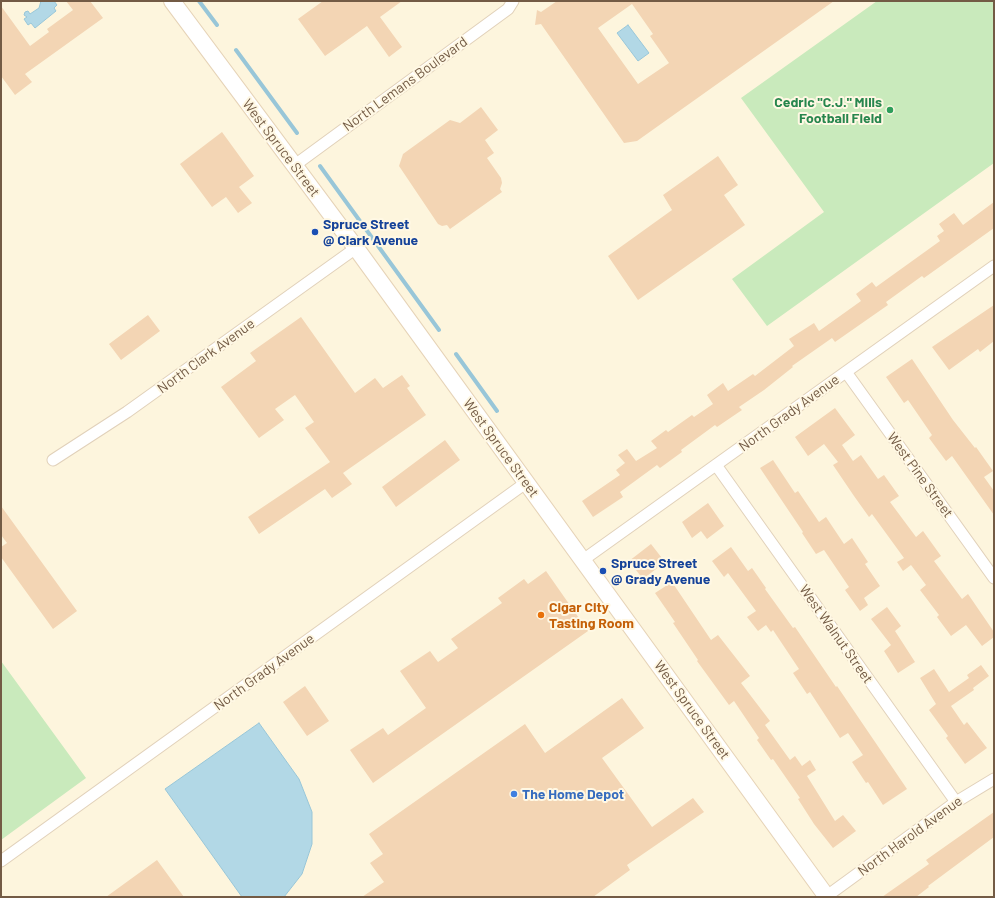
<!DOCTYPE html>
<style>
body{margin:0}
#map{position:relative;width:995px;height:898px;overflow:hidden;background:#fdf5dd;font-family:Barlow,sans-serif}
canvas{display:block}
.frame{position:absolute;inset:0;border:2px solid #735b45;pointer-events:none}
</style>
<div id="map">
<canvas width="995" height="898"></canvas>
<div class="frame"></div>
</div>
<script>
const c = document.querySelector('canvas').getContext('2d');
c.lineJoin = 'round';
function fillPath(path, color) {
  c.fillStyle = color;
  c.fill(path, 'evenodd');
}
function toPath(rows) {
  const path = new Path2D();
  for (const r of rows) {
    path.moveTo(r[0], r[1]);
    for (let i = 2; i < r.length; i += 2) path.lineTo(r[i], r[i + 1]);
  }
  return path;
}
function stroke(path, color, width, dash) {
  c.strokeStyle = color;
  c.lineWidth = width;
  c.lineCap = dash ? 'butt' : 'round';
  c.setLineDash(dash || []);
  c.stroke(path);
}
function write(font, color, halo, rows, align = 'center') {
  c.font = font + ' Barlow,sans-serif';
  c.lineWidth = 4;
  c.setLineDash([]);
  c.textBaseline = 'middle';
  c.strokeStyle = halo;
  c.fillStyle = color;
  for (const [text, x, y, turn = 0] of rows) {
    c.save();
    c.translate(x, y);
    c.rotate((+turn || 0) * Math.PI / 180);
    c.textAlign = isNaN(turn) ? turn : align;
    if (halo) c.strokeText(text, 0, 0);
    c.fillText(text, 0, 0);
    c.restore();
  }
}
const green = toPath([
 [877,1,994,1,994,163,767,326,732,279,824,212,741,98],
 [1,661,86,778,1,840]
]);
const water = toPath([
 [41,1,54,1,57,5,54,8,56,11,35,28,31,23,28,25,24,19,27,17,24,15,25,12,28,11,30,14,39,8,41,1],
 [628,25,649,53,638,61,617,33,628,25],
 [259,723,299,779,312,812,312,844,302,874,284,897,242,897,165,789,259,723]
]);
const stream = toPath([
 [199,1,217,25],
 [236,50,297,133],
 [320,166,439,330],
 [456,354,497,411]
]);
const building = toPath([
 [66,1,90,1,103,18,25,74,32,82,15,95,1,76,1,6,30,46,49,32,47,29,73,10],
 [323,1,402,1,380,17,402,47,389,57,367,26,325,56,298,19],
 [557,1,834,1,637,141,624,143,541,24,535,25,537,10,541,12],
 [632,4,653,34,650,36,669,63,638,84,598,28],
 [481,107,498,130,485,140,494,153,487,158,501,178,502,183,500,189,502,192,450,229,447,225,442,226,438,224,399,166,403,154,450,120,460,123],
 [222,132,254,176,239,187,252,203,238,213,226,197,212,207,180,164],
 [718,156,738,185,724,195,745,225,638,300,608,256,672,210,663,195],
 [994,202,994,228,924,278,922,276,886,302,888,305,835,342,832,338,792,366,793,367,764,390,739,407,742,410,717,427,715,425,681,450,682,452,660,468,657,465,620,492,623,497,593,517,582,501,620,475,616,470,625,463,618,455,627,449,636,461,657,448,651,441,666,430,668,432,692,415,694,417,713,404,707,395,723,383,728,391,753,374,755,376,794,346,789,339,814,323,819,331,861,301,856,294,872,282,876,287,940,241,937,236,944,231,939,224,954,213,963,225],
 [994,305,994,341,980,352,978,349,949,370,932,347],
 [148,315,160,331,121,360,109,344],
 [301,317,355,393,375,378,383,388,402,375,410,386,407,388,426,415,343,473,352,484,332,498,325,489,259,534,248,517,330,462,305,428,314,422,295,395,275,409,284,420,259,438,221,387,256,361,250,353],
 [912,359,953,420,975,448,976,447,993,471,984,477,994,491,994,515,952,456,946,461,929,438,932,435,908,400,904,403,886,377],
 [835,408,855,435,842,445,853,461,861,455,878,479,884,475,899,496,890,502,916,537,923,531,941,556,934,561,962,599,968,594,994,632,994,637,982,646,966,625,951,636,937,617,939,615,920,590,926,585,911,565,903,571,897,562,904,558,872,514,869,517,854,496,833,465,838,462,824,444,808,456,795,437],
 [445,440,460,460,396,507,382,487],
 [773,460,795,493,798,491,819,522,826,517,844,544,852,538,868,562,865,564,880,586,864,598,868,605,860,611,845,590,849,587,824,550,816,554,802,533,803,532,760,468],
 [708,503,724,526,707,539,701,531,692,538,682,522],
 [1,506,77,611,53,629,1,557,1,547,7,543,1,535],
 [651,544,665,562,643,579,629,561],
 [731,547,748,571,752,568,766,588,765,589,793,628,795,627,836,687,837,686,907,789,883,805,868,782,866,783,852,762,863,755,848,733,840,738,810,692,807,694,793,673,799,669,773,630,771,632,766,625,758,631,747,617,756,611,728,573,724,577,712,561],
 [546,571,588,631,373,783,350,750,383,728,388,735,426,708,400,671,430,651,438,662,458,648,451,639,502,603,498,598,524,579,528,584],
 [672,582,711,640,718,635,750,676,741,683,770,721,765,725,790,760,795,756,802,766,810,760,816,770,807,776,835,821,843,815,856,831,833,848,814,824,798,799,800,798,773,759,771,760,757,740,759,738,734,701,729,705,697,661,698,660,673,623,675,622,655,593],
 [887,607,901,626,895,631,915,662,898,673,884,651,891,645,871,619],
 [981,665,989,676,973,688,974,690,951,706,964,725,967,722,987,748,965,764,946,738,948,736,929,710,936,704,920,678,934,669,949,692,969,678,967,675],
 [305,686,329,721,307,736,283,702],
 [622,698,644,728,602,758,652,827,693,798,704,812,627,865,630,870,593,897,362,897,384,882,370,863,383,854,369,834,525,724,545,753],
 [994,812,994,837,928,886,929,887,916,897,882,897,929,864,926,860],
 [157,860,184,897,106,897]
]);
const street = toPath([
 [295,165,508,9,513,1],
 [846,372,994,578],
 [53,460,127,412,356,248],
 [716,465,956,802],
 [583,560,994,266],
 [1,861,527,482],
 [827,896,956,802,994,779]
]);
const secondary = toPath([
 [172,1,356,248,827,897]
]);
const markers = [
 [890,110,4,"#2e9e5b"],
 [315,232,4,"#1a4fb4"],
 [603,571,4,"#1a4fb4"],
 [541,615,4,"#e8710a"],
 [514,794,4,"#3f7fe0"]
];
const streetNames = [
 ["North Lemans Boulevard",405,84,-36],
 ["West Spruce Street",281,148,53],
 ["North Clark Avenue",206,356,-36],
 ["North Grady Avenue",789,413,-36],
 ["West Spruce Street",501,448,54],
 ["West Pine Street",920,475,54],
 ["West Walnut Street",836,634,55],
 ["North Grady Avenue",264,672,-36],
 ["West Spruce Street",692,710,54],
 ["North Harold Avenue",910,836,-36]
];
const leisureNames = [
 ["Cedric \"C.J.\" Mills",882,102],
 ["Football Field",882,118]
];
const transitNames = [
 ["Spruce Street",323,224],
 ["@ Clark Avenue",323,240],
 ["Spruce Street",611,563],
 ["@ Grady Avenue",611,579]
];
const foodNames = [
 ["Cigar City",549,607],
 ["Tasting Room",549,623]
];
const shopNames = [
 ["The Home Depot",522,794]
];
fillPath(green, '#c9eabc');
fillPath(water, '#b2d8e6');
stroke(water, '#98c6d8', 1);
stroke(stream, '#98c6d8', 4);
fillPath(building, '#f3d5b4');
stroke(street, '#e1d1ba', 13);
stroke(secondary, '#e6d3b7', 18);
stroke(street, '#fff', 11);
stroke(secondary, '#fff', 16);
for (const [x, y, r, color] of markers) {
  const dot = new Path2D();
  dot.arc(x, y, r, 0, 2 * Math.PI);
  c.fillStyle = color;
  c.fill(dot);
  stroke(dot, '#fff8e4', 1.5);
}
write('14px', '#735b45', '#fff8e4', streetNames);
write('bold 14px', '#27864d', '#fff8e4', leisureNames, 'right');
write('bold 14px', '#164399', '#fff8e4', transitNames, 'left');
write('bold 14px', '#c56008', '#fff8e4', foodNames, 'left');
write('bold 14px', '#366cbe', '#fff8e4', shopNames, 'left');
</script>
